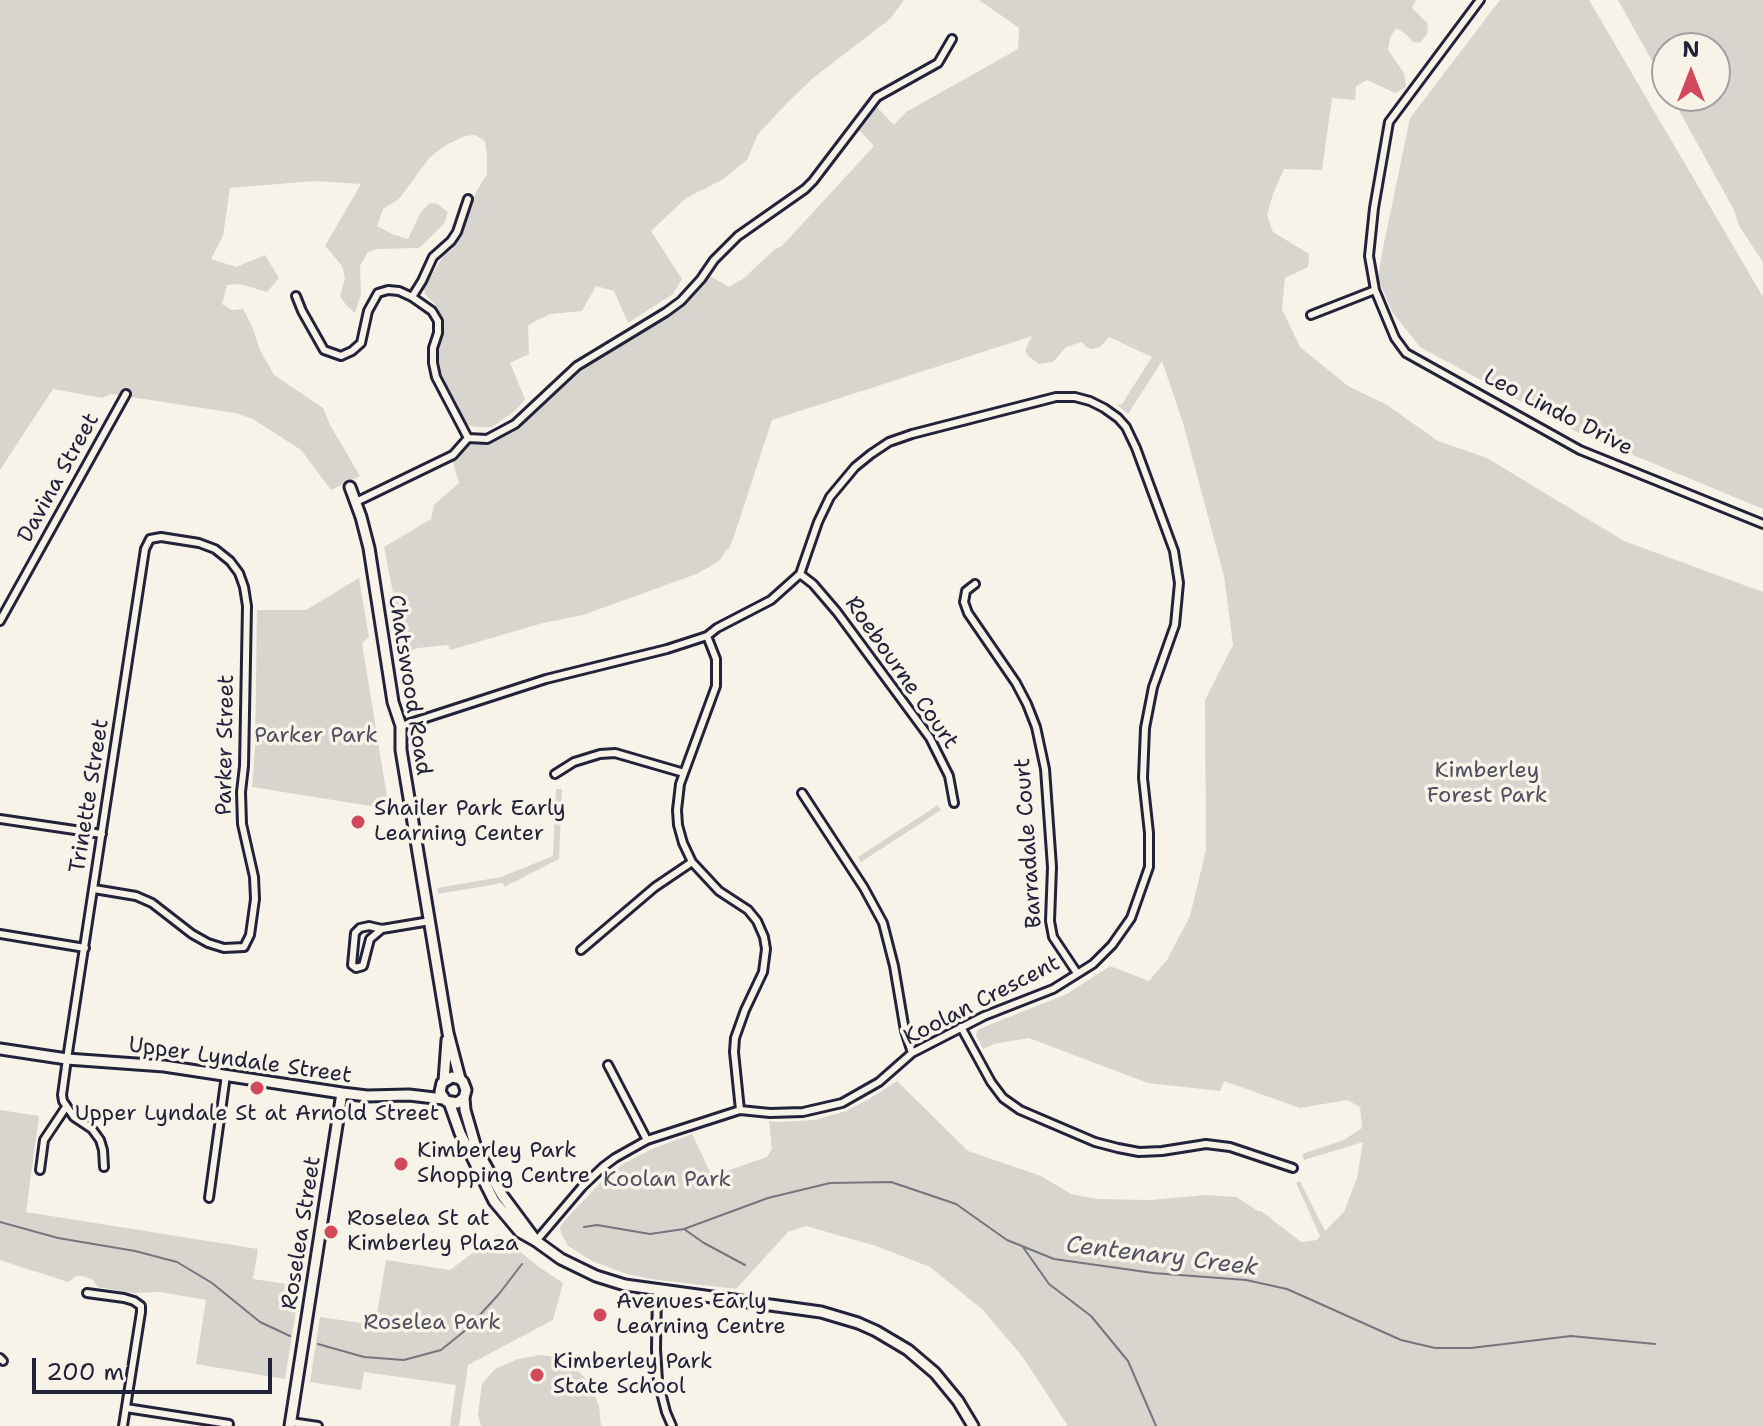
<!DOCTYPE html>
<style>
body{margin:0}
#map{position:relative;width:1763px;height:1426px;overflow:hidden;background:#f7f3e8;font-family:"Shantell Sans",sans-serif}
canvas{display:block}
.north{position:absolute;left:1651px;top:32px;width:80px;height:80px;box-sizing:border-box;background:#f7f3e8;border:2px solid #a29fa3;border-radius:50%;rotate:0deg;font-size:22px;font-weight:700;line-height:32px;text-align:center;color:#22223b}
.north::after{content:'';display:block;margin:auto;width:28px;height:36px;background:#d1495b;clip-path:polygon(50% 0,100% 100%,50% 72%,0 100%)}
.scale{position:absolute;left:32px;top:1358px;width:240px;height:36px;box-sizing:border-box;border:4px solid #22223b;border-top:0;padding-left:10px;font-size:24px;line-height:28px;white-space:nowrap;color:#22223b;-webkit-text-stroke:6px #f7f3e8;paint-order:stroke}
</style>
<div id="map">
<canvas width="1763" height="1426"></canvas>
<div class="north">N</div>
<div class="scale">200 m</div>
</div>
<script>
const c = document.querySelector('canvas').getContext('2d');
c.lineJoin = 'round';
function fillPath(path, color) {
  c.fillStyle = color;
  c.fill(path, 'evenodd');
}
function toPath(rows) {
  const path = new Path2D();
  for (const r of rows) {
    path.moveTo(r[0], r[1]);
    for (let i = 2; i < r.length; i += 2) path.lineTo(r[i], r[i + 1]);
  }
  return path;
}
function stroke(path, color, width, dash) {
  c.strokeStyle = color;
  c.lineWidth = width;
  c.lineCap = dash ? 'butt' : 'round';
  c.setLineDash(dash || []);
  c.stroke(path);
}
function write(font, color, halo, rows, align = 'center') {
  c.font = font + ' "Shantell Sans",sans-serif';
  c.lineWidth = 7;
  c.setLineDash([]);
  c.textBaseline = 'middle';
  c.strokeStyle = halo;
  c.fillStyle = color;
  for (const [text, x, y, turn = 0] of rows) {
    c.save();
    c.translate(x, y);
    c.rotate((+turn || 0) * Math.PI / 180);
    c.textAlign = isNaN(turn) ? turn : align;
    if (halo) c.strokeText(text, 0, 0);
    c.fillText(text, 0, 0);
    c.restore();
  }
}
const green = toPath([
 [0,0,904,0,890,19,813,78,787,103,758,134,747,160,722,180,686,198,651,231,682,279,673,294,628,323,614,291,596,286,582,311,550,314,528,325,529,354,510,363,525,399,517,409,492,427,475,427,468,425,456,407,435,358,440,328,438,308,425,294,424,288,444,255,453,249,463,230,476,192,487,174,487,157,485,141,475,135,465,136,446,145,430,157,399,199,383,209,377,226,392,234,408,239,421,212,430,203,437,204,448,212,444,224,419,248,377,249,368,252,360,266,361,294,355,313,346,305,340,296,345,278,342,266,325,246,361,184,315,181,230,188,223,236,211,259,236,267,265,255,279,278,267,292,240,284,227,285,222,304,232,310,243,309,252,326,260,350,274,375,323,408,330,425,360,476,331,490,301,450,253,419,235,413,111,394,102,398,53,389,0,470],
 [979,0,1416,0,1412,8,1428,24,1427,34,1420,43,1413,42,1406,34,1396,28,1390,38,1388,50,1404,73,1406,87,1395,93,1367,80,1356,86,1355,100,1332,98,1322,170,1284,169,1273,194,1267,215,1273,232,1309,254,1308,267,1285,278,1282,309,1300,347,1348,386,1387,405,1438,441,1487,458,1624,541,1763,592,1763,1426,1068,1426,1022,1356,983,1310,930,1267,876,1246,806,1226,788,1232,736,1289,651,1279,627,1274,592,1261,568,1246,561,1233,560,1227,565,1220,604,1179,623,1164,652,1149,692,1134,712,1176,767,1157,772,1149,769,1121,779,1122,815,1120,846,1111,869,1099,897,1081,968,1151,1041,1176,1071,1194,1097,1199,1150,1200,1206,1195,1236,1197,1258,1211,1261,1211,1301,1242,1317,1240,1320,1236,1296,1183,1300,1181,1325,1231,1344,1212,1357,1178,1363,1142,1304,1160,1302,1154,1344,1140,1362,1128,1360,1107,1347,1100,1300,1108,1224,1081,1220,1091,1148,1083,1029,1038,994,1044,983,1049,976,1035,978,1030,994,1023,1067,994,1110,966,1149,981,1167,960,1190,916,1206,850,1205,700,1233,645,1224,576,1183,423,1162,361,1128,414,1117,405,1122,404,1152,357,1109,337,1100,347,1092,349,1086,347,1082,342,1066,347,1053,362,1039,364,1029,357,1025,350,1032,336,772,420,734,536,729,549,726,550,720,560,699,573,583,615,543,623,450,650,448,645,418,648,404,653,403,651,399,651,393,627,396,608,384,547,431,519,434,505,459,483,452,459,471,442,484,443,535,412,570,376,595,358,660,320,688,300,710,276,729,287,743,279,775,249,782,246,874,146,857,128,874,104,894,125,906,112,1018,49,1019,28],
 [1500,0,1589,0,1763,297,1763,509,1575,431,1420,347,1393,313,1378,279,1382,253,1410,118],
 [1618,0,1763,0,1763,262,1739,226,1734,210,1671,96,1715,96,1715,48,1667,48,1667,88],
 [359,578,369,637,362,643,389,809,252,787,255,748,257,610,306,610],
 [556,789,562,789,559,859,504,887,503,883,438,894,437,888,501,877,553,856],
 [938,805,941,810,861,862,858,857],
 [0,1110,39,1116,26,1212,258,1249,253,1279,300,1286,285,1379,196,1364,206,1300,160,1292,132,1293,98,1287,93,1280,83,1276,76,1276,68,1282,0,1260],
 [498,1234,539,1267,563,1283,553,1320,468,1365,459,1426,450,1426,456,1385,364,1372,361,1390,310,1382,320,1317,375,1325,386,1260,450,1270],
 [540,1355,557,1357,574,1367,590,1383,599,1406,601,1426,481,1426,478,1415,482,1384,495,1369,518,1359]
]);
const stream = toPath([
 [0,1222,58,1238,135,1251,177,1262,212,1283,260,1322,290,1336],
 [584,1227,597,1225,650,1234,684,1229,768,1198,830,1183,891,1182,956,1204,1007,1240,1054,1259,1153,1273,1246,1280,1287,1289,1401,1340,1435,1348,1471,1348,1571,1336,1655,1344],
 [684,1229,704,1243,745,1265],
 [1023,1247,1049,1284,1091,1316,1128,1361,1156,1426],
 [318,1344,364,1357,404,1360,441,1350,467,1329,499,1294,522,1264]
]);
const street = toPath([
 [1480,0,1389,122,1374,208,1369,256,1375,290,1395,338,1406,353,1580,450,1763,524],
 [296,296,302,311,324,350,341,356,352,351,361,343,368,311,378,293,388,290,399,291,412,297,432,311,438,321,438,333,433,348,433,363,436,377,468,438],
 [412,297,422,281,433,257,451,241,457,232,468,199],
 [1311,315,1375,290],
 [356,502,453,455,468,438,487,439,515,424,577,366,666,312,681,301,701,279,714,260,738,236,805,189,813,181,877,97,938,63,952,39],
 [800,574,813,584,837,612,930,738,949,776,954,803],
 [975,584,966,591,964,602,968,613,1016,683,1027,704,1036,727,1045,769,1052,867,1050,921,1053,937,1077,973],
 [0,621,126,394],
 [707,636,716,659,716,686,684,773,680,784,677,810,678,825,683,843,692,862,719,891,748,910,757,921,764,937,766,949,763,972,745,1010,735,1038,734,1052,740,1110],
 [401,726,546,679,667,649,707,636,717,628,771,600,800,574,818,522,830,497,855,467,871,454,889,442,912,434,1056,397,1075,397,1090,401,1104,408,1118,418,1126,427,1136,448,1174,551,1179,583,1175,625,1153,687,1145,728,1143,778,1149,833,1149,867,1131,918,1112,945,1093,964,1053,989,984,1016,912,1053,879,1082,842,1103,803,1112,770,1113,740,1110,647,1140,615,1158,603,1167,582,1187,536,1241],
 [555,774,574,762,600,754,615,753,684,773],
 [802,793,864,888,883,923,894,966,905,1031,912,1053],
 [0,819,102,834],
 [94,889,136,896,152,903,192,934,208,943,224,948,244,947,250,935,255,899,254,877,242,824,241,792,244,766,247,606,244,587,239,573,230,561,215,549,199,543,161,537,150,539,145,549,67,1059,62,1095,63,1101,74,1117,92,1129,100,1140,103,1150,104,1167],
 [382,929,370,939,363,966,356,968,352,965,355,933,360,928,369,926,382,929,430,921],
 [0,934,85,948],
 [581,950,655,887,692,862],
 [961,1027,991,1082,1003,1098,1020,1110,1095,1142,1118,1148,1139,1152,1162,1151,1206,1144,1230,1147,1293,1168],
 [608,1065,647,1140],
 [40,1170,44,1140,66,1107],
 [209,1198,226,1075],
 [657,1291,656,1349,658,1381,666,1412,672,1426],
 [87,1293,124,1298,134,1301,141,1306,141,1312,123,1426],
 [0,1358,3,1361],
 [126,1408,229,1424],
 [291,1422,318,1426]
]);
const secondary = toPath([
 [350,487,361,517,369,548,393,702,401,726,401,750,448,1033,460,1079],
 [0,1049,67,1059,164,1066,342,1093,367,1096,409,1095,443,1099],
 [444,1081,447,1040],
 [464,1098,457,1103,446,1101,440,1092,442,1083,452,1077,460,1079,463,1082,466,1090,464,1098,465,1110,476,1148,502,1195,534,1238],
 [449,1102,460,1133,494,1201,520,1232,536,1241,561,1259,596,1276,625,1285,821,1312,858,1323,876,1331,908,1350,935,1373,958,1401,973,1426],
 [290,1426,342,1093]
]);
const markers = [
 [358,822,8,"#d1495b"],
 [257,1088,8,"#d1495b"],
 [401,1164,8,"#d1495b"],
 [331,1232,8,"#d1495b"],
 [600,1315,8,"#d1495b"],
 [537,1375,8,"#d1495b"]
];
const streetNames = [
 ["Leo Lindo Drive",1558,413,27],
 ["Davina Street",59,478,-61],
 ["Roebourne Court",901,673,55],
 ["Chatswood Road",409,685,81],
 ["Parker Street",226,745,-89],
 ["Trinette Street",90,796,-81],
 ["Barradale Court",1029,843,-94],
 ["Koolan Crescent",982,1001,-27],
 ["Upper Lyndale Street",240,1061,8],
 ["Roselea Street",302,1233,-81]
];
const parkNames = [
 ["Parker Park",316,736],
 ["Kimberley",1487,771],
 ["Forest Park",1487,796],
 ["Koolan Park",667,1180],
 ["Roselea Park",432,1323]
];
const poiNames = [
 ["Shailer Park Early",374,809],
 ["Learning Center",374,834],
 ["Upper Lyndale St at Arnold Street",257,1114,"center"],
 ["Kimberley Park",417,1151],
 ["Shopping Centre",417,1176],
 ["Roselea St at",347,1219],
 ["Kimberley Plaza",347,1244],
 ["Avenues Early",616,1302],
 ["Learning Centre",616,1327],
 ["Kimberley Park",553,1362],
 ["State School",553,1387]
];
const waterNames = [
 ["Centenary Creek",1162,1257,7]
];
fillPath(green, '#d8d5cf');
stroke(stream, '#76747f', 2);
stroke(street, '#22223b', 12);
stroke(secondary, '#22223b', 15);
stroke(street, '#f7f3e8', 6);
stroke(secondary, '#f7f3e8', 9);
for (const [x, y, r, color] of markers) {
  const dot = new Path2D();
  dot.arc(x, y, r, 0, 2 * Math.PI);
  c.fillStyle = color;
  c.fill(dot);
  stroke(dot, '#f7f3e8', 3);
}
write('22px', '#22223b', '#f7f3e8', streetNames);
write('22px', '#504f60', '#f7f3e8', parkNames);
write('22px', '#22223b', '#f7f3e8', poiNames, 'left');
write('italic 24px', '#535263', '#f7f3e8', waterNames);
</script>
